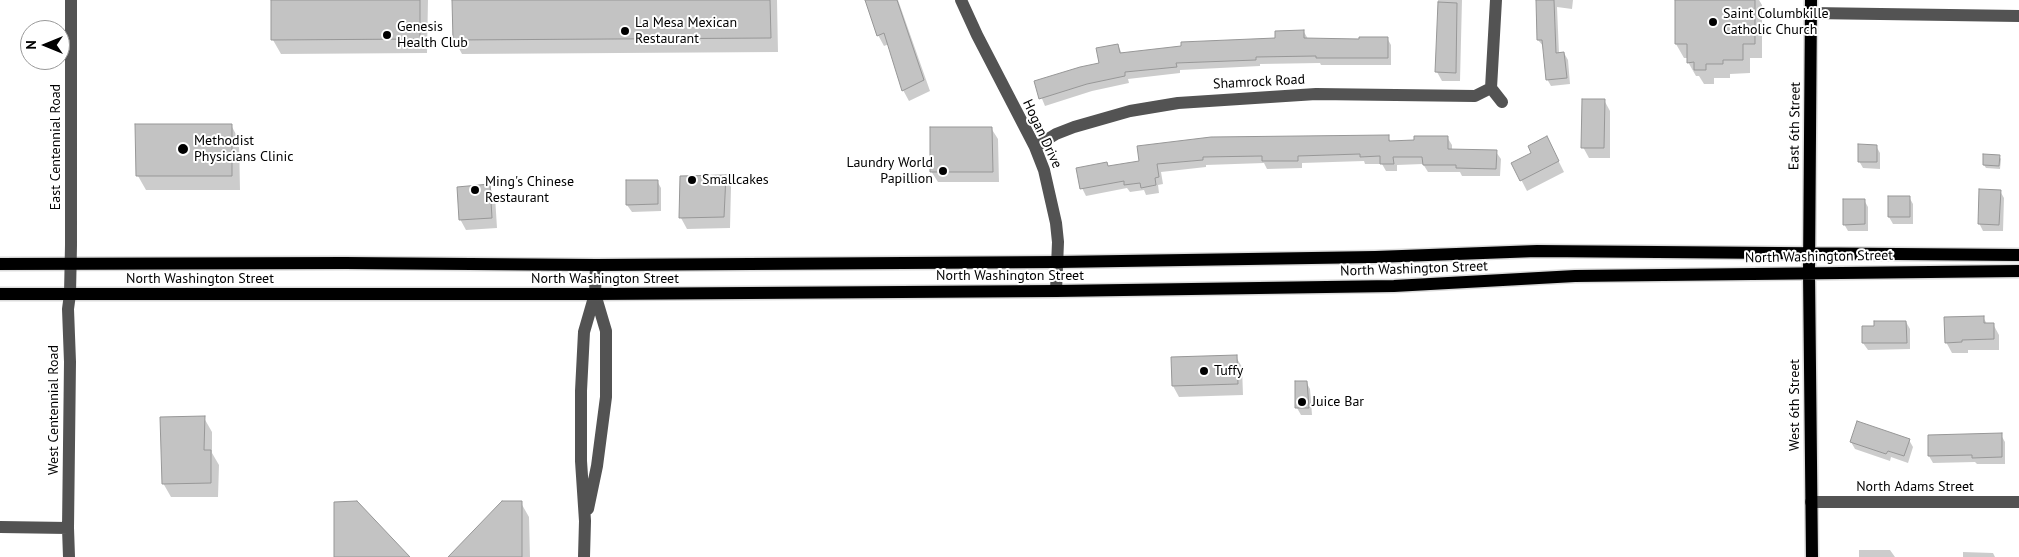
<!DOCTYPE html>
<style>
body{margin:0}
#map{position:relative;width:2019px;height:557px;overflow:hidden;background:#fff;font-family:"PT Sans",sans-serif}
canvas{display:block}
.north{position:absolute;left:20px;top:20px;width:50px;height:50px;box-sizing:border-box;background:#fff;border:1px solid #999;border-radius:50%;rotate:270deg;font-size:14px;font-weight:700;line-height:20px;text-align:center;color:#000}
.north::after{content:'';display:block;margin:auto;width:18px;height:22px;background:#000;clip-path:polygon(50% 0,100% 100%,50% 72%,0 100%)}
</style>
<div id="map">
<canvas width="2019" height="557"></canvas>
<div class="north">N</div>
</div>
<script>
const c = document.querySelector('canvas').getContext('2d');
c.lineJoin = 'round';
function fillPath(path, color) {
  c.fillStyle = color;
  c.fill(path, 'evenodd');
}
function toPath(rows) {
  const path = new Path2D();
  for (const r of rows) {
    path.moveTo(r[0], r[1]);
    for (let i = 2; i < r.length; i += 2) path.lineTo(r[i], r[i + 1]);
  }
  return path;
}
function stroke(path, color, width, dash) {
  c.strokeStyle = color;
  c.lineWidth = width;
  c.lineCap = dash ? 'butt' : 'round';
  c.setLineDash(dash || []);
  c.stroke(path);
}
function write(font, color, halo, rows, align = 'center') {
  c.font = font + ' "PT Sans",sans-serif';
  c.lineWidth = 4;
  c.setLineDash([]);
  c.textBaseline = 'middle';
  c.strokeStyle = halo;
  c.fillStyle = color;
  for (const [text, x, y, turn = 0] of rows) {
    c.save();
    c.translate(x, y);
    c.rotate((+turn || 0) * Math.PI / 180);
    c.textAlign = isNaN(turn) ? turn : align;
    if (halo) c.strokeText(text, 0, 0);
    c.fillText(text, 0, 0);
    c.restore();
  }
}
const shadow = toPath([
 [272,0,428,0,427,53,281,54,273,40],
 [454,0,777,0,778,52,462,54,454,39],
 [866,0,898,0,930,91,909,101,903,90,889,44,884,46,878,35],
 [1438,0,1462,0,1460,81,1442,81,1437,72],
 [1537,0,1573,0,1572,9,1557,7,1559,53,1564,53,1568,60,1570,84,1551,86,1547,79,1544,47,1538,40],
 [1676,0,1759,0,1762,5,1762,58,1750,58,1750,73,1730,74,1730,78,1714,78,1714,84,1704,84,1699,76,1696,76,1688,62,1688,58,1684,58,1676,44],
 [1304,32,1308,39,1361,40,1387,38,1391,45,1391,65,1321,65,1320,63,1260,64,1260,66,1180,70,1180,73,1128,79,1129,83,1092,91,1045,106,1035,82,1101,64,1118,45,1122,54,1276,39],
 [1604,100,1610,111,1610,158,1589,158,1583,147],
 [231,125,239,140,240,190,146,190,138,176],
 [991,128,998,139,999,182,938,182,931,171],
 [1388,137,1391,142,1447,137,1452,145,1452,151,1496,152,1501,159,1500,176,1462,176,1460,172,1428,172,1423,164,1397,165,1397,171,1386,171,1382,164,1365,164,1364,161,1302,163,1302,168,1267,169,1264,163,1206,165,1206,167,1161,172,1163,184,1158,185,1159,193,1146,195,1144,190,1130,192,1127,188,1086,196,1082,188,1108,167],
 [1876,146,1880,153,1880,169,1863,168,1859,161],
 [1552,148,1564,172,1527,191,1513,164,1533,154],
 [1984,155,1999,156,2001,159,2000,169,1986,168,1984,165],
 [725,176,731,187,730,228,687,229,681,218,681,178],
 [627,181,657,181,661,188,661,211,632,212,627,205],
 [489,186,495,196,497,228,466,230,460,219],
 [2000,191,2004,198,2003,231,1983,231,1979,223],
 [1909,197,1913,204,1913,224,1893,224,1889,217],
 [1864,200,1868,207,1868,231,1848,231,1844,224],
 [1983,317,1987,324,1993,324,1999,335,1999,350,1968,350,1968,353,1952,353,1946,342],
 [1906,322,1910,329,1910,349,1868,350,1863,343,1876,327],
 [1236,357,1242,367,1243,395,1179,397,1173,386],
 [1306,382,1310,389,1312,415,1301,415,1297,408],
 [204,418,212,432,212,453,219,465,218,497,171,497,163,483],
 [2001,435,2005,442,2005,464,1977,464,1975,462,1933,463,1929,456],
 [1909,440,1913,447,1908,463,1891,457,1890,461,1855,449,1851,442],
 [521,503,529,517,530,557,450,557],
 [1859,550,1890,550,1895,557,1859,557],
 [1963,552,1993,553,1995,557,2007,557,1963,557]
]);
const building = toPath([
 [271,0,420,0,420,39,271,40,271,0],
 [452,0,770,0,771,38,453,40,452,0],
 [865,0,897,0,924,80,902,91,884,33,877,36,865,0],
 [1536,0,1554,0,1556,53,1564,52,1567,78,1546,80,1542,40,1537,40,1536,0],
 [1675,0,1755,0,1755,44,1743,44,1743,60,1723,60,1723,64,1706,64,1706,70,1694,70,1694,62,1687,63,1687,44,1675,44,1675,0],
 [1438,2,1457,3,1456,73,1435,72,1438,2],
 [1304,30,1304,38,1359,39,1359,37,1388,37,1388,58,1316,58,1316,56,1256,57,1256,60,1176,63,1177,67,1125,72,1125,76,1087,84,1039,99,1034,81,1080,67,1099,63,1096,48,1118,44,1120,53,1181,46,1181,42,1275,38,1275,31,1304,30],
 [1582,99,1605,99,1604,148,1581,148,1582,99],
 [135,124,232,124,232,176,136,176,135,124],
 [930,127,992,127,993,172,930,172,930,127],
 [1389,135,1389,141,1414,140,1414,136,1448,136,1448,149,1497,150,1496,169,1456,168,1456,165,1423,165,1422,157,1393,157,1394,164,1380,164,1380,156,1360,157,1360,154,1298,156,1298,161,1262,161,1262,156,1203,157,1203,160,1157,164,1159,177,1155,178,1156,185,1141,188,1140,183,1124,185,1124,181,1080,189,1076,168,1107,162,1108,166,1139,161,1137,146,1211,137,1389,135],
 [1547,136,1559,161,1520,181,1511,163,1531,153,1528,146,1547,136],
 [1858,144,1877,145,1877,162,1858,162,1858,144],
 [1983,154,2000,155,1999,166,1983,165,1983,154],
 [726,175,724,217,679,218,680,176,726,175],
 [626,180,658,180,658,204,626,205,626,180],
 [490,184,492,218,459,220,457,187,490,184],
 [1979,189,2001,190,1999,225,1978,224,1979,189],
 [1888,196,1910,196,1910,217,1888,217,1888,196],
 [1843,199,1865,199,1865,224,1843,225,1843,199],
 [1984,316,1984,323,1994,323,1994,339,1962,340,1962,342,1945,343,1944,317,1984,316],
 [1874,321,1906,321,1907,343,1862,343,1862,326,1874,326,1874,321],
 [1237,355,1238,384,1172,386,1171,357,1237,355],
 [1295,381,1307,381,1309,408,1295,408,1295,381],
 [205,416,204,450,211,450,211,483,162,484,160,417,205,416],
 [1857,421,1910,439,1904,456,1888,451,1886,454,1850,442,1857,421],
 [2002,433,2002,457,1972,458,1972,455,1928,456,1928,435,2002,433],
 [357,501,410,557,334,557,334,502,357,501],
 [502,501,522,501,522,557,448,557,502,501]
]);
const minor = toPath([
 [961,0,977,35,1035,147,1044,170,1056,223,1058,242,1056,291],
 [1811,13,2019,16],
 [1491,88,1496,0],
 [1491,88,1502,102],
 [1035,147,1056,134,1074,127,1130,111,1178,103,1316,94,1475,96,1491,88],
 [1811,502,2019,502],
 [588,509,597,466,606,397,606,331,595,294],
 [0,527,68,528],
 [69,557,68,528,70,362,68,309,70,294,71,245,71,0],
 [584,557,585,521,581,461,581,391,584,332,595,294,596,265]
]);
const major = toPath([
 [1811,0,1809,272,1812,557],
 [0,264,345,263,596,265,1058,262,1375,257,1537,251,2019,255],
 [0,294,595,294,1056,291,1394,286,1575,276,2019,271]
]);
const markers = [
 [1713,22,5,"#000"],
 [625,31,5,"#000"],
 [387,35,5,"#000"],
 [183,149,6,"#000"],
 [943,171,5,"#000"],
 [692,180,5,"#000"],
 [475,190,5,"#000"],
 [1204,371,5,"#000"],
 [1302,402,5,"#000"]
];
const poiNames = [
 ["Saint Columbkille",1723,14],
 ["Catholic Church",1723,30],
 ["La Mesa Mexican",635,23],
 ["Restaurant",635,39],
 ["Genesis",397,27],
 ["Health Club",397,43],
 ["Methodist",194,141],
 ["Physicians Clinic",194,157],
 ["Laundry World",933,163,"right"],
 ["Papillion",933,179,"right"],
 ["Smallcakes",702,180],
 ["Ming's Chinese",485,182],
 ["Restaurant",485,198],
 ["Tuffy",1214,371],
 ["Juice Bar",1312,402]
];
const streetNames = [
 ["Shamrock Road",1259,82,-3],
 ["East 6th Street",1795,126,-89],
 ["Hogan Drive",1042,134,65],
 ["East Centennial Road",56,147,-90],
 ["North Washington Street",1819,257,-1],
 ["North Washington Street",1414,269,-2],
 ["North Washington Street",1010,276],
 ["North Washington Street",200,279],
 ["North Washington Street",605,279],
 ["West 6th Street",1795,405,-90],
 ["West Centennial Road",54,410,-90],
 ["North Adams Street",1915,487]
];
fillPath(shadow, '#0003');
fillPath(building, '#c3c3c3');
stroke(building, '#979797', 1);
stroke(major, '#dbdbdb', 15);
stroke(minor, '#535353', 12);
stroke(major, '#000', 12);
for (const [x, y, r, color] of markers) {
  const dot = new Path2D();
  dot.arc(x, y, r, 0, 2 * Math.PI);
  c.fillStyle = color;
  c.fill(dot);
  stroke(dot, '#fff', 2);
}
write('14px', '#000', '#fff', poiNames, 'left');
write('14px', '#000', '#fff', streetNames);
</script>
